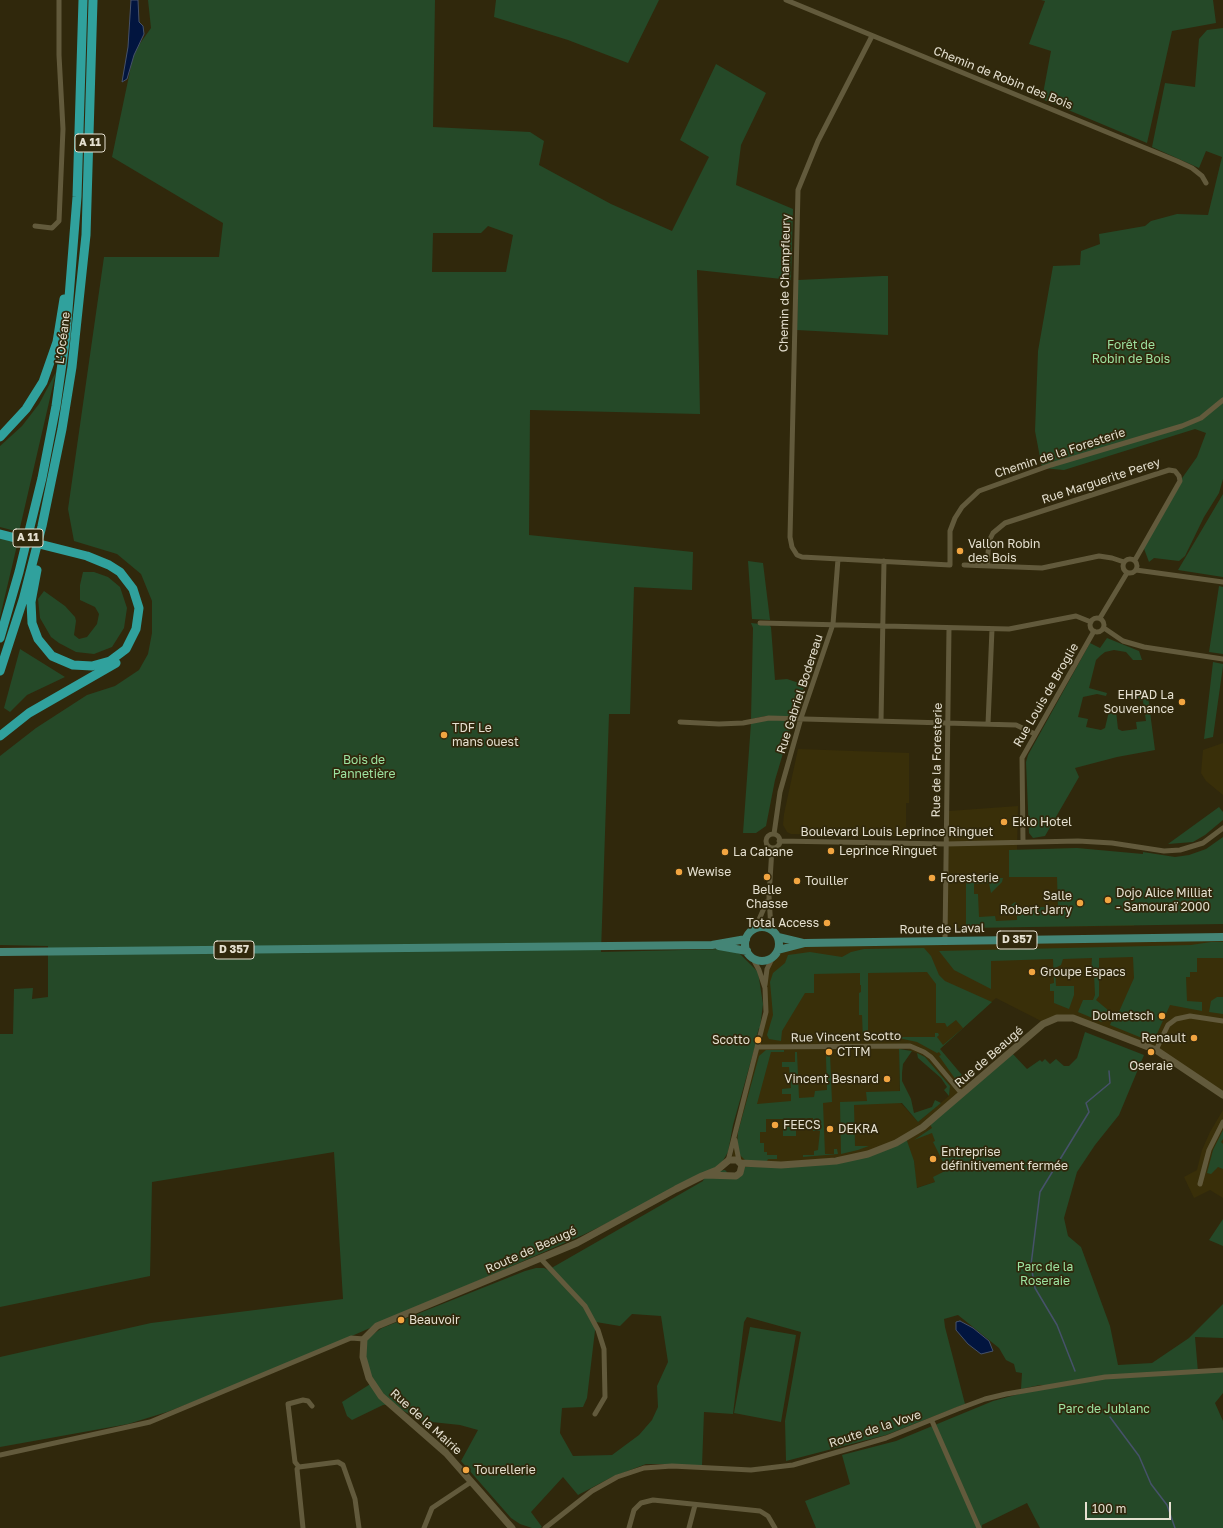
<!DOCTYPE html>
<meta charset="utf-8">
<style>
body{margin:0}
#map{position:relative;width:1223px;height:1528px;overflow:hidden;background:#30280c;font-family:"Golos Text",sans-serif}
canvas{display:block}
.scale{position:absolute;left:1085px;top:1502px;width:86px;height:18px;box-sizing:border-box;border:2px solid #e5e0d0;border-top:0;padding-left:5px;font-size:12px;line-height:14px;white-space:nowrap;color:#e5e0d0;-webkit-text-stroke:3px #30280c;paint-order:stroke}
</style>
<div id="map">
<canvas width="1223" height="1528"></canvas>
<div class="scale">100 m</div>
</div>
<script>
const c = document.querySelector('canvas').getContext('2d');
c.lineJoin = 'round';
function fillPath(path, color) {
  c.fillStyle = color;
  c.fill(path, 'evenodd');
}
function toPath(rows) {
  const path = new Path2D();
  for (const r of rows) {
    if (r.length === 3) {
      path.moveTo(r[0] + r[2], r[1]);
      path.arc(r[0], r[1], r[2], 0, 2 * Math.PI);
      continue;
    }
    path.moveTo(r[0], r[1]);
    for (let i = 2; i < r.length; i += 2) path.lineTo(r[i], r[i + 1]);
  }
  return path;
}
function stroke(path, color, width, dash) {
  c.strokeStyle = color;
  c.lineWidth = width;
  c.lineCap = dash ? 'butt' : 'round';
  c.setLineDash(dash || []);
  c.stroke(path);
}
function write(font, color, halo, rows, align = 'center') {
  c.font = font + ' "Golos Text",sans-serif';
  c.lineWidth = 3.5;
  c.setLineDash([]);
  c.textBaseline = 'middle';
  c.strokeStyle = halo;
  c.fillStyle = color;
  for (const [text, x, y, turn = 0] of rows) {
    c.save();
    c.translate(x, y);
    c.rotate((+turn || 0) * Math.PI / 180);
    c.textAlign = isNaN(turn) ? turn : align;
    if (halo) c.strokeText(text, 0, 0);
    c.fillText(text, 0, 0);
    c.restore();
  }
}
const built = toPath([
 [1223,743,1223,795,1206,781,1201,773,1203,750],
 [798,749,909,753,909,803,906,803,906,837,791,834,787,832,783,825,784,814],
 [1018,806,1017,850,1077,848,1143,855,1134,926,947,928,949,811],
 [1223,937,1223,1095,1169,1058,1071,1018,1041,1021,996,998,940,1049,971,1087,955,1176,916,1188,914,1161,868,1154,742,1168,732,1157,763,1028,767,969,778,950,805,943],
 [899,1049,907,1049,925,1057,950,1086,949,1096,918,1122,900,1102],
 [1223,1110,1223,1198,1210,1190,1194,1198,1184,1177,1197,1170,1202,1150,1210,1132]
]);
const green = toPath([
 [148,0,435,0,433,127,530,132,544,141,539,165,611,204,672,231,709,157,680,140,716,64,766,93,741,145,736,185,793,209,791,280,697,270,700,414,530,410,529,535,693,552,692,590,634,587,630,714,609,714,601,952,725,949,740,954,758,972,763,1004,760,1028,759,1028,755,1042,756,1043,733,1125,728,1152,717,1171,725,1170,731,1176,745,1167,847,1159,906,1138,914,1161,917,1188,935,1182,933,1177,947,1170,933,1142,935,1141,932,1133,914,1140,932,1128,929,1122,1011,1052,1027,1069,1040,1060,1042,1062,1045,1059,1050,1064,1056,1059,1064,1066,1069,1066,1077,1058,1085,1032,1144,1055,1119,1115,1095,1145,1077,1172,1064,1218,1068,1236,1081,1247,1110,1326,1118,1365,1152,1363,1189,1338,1223,1304,1223,1338,1195,1337,1198,1372,1223,1370,1223,1393,1215,1403,1223,1421,1223,1528,1040,1528,1027,1503,982,1525,982,1528,816,1528,805,1501,850,1484,842,1455,896,1441,993,1401,1049,1386,1040,1385,1021,1389,1022,1373,1016,1372,1014,1364,1006,1360,999,1348,958,1315,944,1319,945,1327,965,1404,886,1435,786,1461,785,1421,801,1332,747,1317,744,1322,733,1414,704,1412,702,1466,666,1464,646,1464,612,1477,578,1495,563,1477,531,1512,542,1527,540,1528,532,1528,520,1524,511,1518,461,1461,478,1430,460,1425,422,1421,402,1410,395,1404,383,1405,352,1420,347,1416,342,1402,375,1381,370,1374,363,1348,366,1339,382,1328,525,1271,536,1268,544,1268,548,1270,703,1181,705,1175,583,1235,267,1373,167,1412,128,1424,0,1447,0,1357,151,1323,343,1299,334,1152,152,1182,150,1276,0,1307,0,1034,13,1034,14,989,33,988,32,999,48,997,48,946,0,945,0,756,36,728,87,695,115,686,139,670,148,654,152,633,152,601,141,574,117,554,74,541,68,509,104,257,219,257,223,223,112,157,134,52,151,28],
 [488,226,513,235,506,272,432,272,433,233,481,233],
 [632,1314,661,1316,668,1362,657,1386,658,1407,652,1420,639,1435,612,1455,573,1456,560,1433,562,1408,583,1407,587,1398,596,1322,620,1326],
 [496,0,659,0,628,63,568,40,494,17],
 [1041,0,1213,0,1216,23,1172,31,1147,143,1042,99,1051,51,1029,44,1045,1],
 [1223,28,1223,479,1219,493,1204,517,1185,556,1179,561,1154,558,1149,562,1143,546,1180,481,1197,457,1206,433,1195,429,1064,470,1042,468,1035,431,1038,351,1053,266,1080,265,1081,251,1100,244,1099,234,1145,226,1151,221,1177,214,1208,215,1222,157,1206,151,1199,168,1152,147,1165,83,1195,87,1199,39,1207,30],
 [882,276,888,276,888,335,797,330,798,280],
 [56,372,19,532,0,527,0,446,22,426,39,404],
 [1223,494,1223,577,1178,570],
 [0,537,18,541,0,617],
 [748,561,763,563,770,620,752,619],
 [83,572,94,572,108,577,120,587,127,608,124,628,112,647,94,654,76,652,59,643,51,637,40,618,38,599,44,591,65,606,75,617,76,621,74,635,79,639,87,637,97,624,99,614,95,607,80,600,80,585],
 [1219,586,1223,587,1223,654,1209,652],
 [751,623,769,625,771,627,775,680,787,679,805,685,794,716,766,716,751,719,753,628],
 [1107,638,1139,651,1142,660,1133,660,1126,652,1114,650,1105,652,1100,656,1096,660,1089,688,1107,693,1106,696,1097,694,1083,697,1078,717,1088,719,1086,727,1101,730,1105,728,1109,711,1116,711,1118,729,1122,731,1137,729,1136,722,1146,721,1143,701,1140,701,1139,698,1134,699,1130,696,1120,696,1120,693,1147,689,1155,750,1117,757,1075,768,1079,777,1045,836,1033,838,1029,833,1026,762,1028,755,1090,643,1100,648],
 [20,649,65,677,27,695,10,712,4,708],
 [1213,662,1223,664,1223,666,1213,737,1204,739],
 [767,720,793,720,775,780,766,826,756,833,743,833,751,723],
 [1219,807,1223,812,1223,820,1205,835,1193,842,1168,844],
 [1223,837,1223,924,966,928,966,878,1003,878,1002,882,991,893,989,883,974,884,974,894,978,894,979,917,995,916,996,921,1017,920,1017,908,1007,908,1015,902,1021,907,1058,907,1057,877,1009,877,1009,850,1077,848,1143,854,1143,852,1175,857,1189,855,1206,849],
 [1211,942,1223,942,1223,958,1197,958,1197,972,1190,972,1190,977,1186,977,1187,1001,1202,1002,1202,1011,1170,1005,1156,1036,1147,1040,1110,1025,1115,1013,1118,1014,1134,978,1133,957,1099,958,1099,996,1096,1000,1108,1010,1102,1022,1078,1012,1083,1000,1093,1000,1095,995,1094,973,1091,973,1092,958,1063,959,1061,965,1055,968,1056,986,1074,986,1074,995,1069,1009,1054,1003,1054,991,1050,991,1050,984,1054,983,1053,959,991,961,991,989,954,970,939,951,1191,945],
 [924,948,931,956,939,975,945,981,992,1002,940,1049,967,1081,965,1083,956,1080,939,1056,941,1055,939,1052,937,1053,917,1042,903,1039,884,1040,882,1038,882,1035,887,1030,887,1036,900,1035,900,1037,935,1037,935,1033,938,1033,939,1035,937,1037,943,1045,963,1028,956,1020,947,1027,945,1023,936,1023,936,984,927,972,868,973,868,1034,872,1034,872,1039,863,1039,862,1015,859,1015,859,993,861,992,861,985,860,985,860,973,814,974,814,993,805,993,782,1031,781,1041,769,1039,767,1035,773,1015,770,982,773,973,785,963,788,955,810,952,842,957,851,952,864,949],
 [1217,997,1223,997,1223,1014,1209,1012,1211,1001],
 [899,1049,912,1051,903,1064,902,1073,902,1081,911,1099,914,1113,932,1107,935,1100,941,1103,918,1122,902,1103,854,1105,855,1146,869,1146,877,1143,858,1150,841,1154,840,1102,867,1101,866,1092,900,1091],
 [766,1050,784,1050,784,1052,771,1052,757,1104,791,1101,791,1094,782,1094,782,1089,791,1088,789,1067,782,1067,782,1062,795,1062,795,1052,797,1052,799,1098,814,1097,815,1091,827,1090,826,1058,827,1053,830,1053,832,1102,823,1103,825,1154,834,1154,834,1149,837,1149,838,1154,803,1157,803,1155,814,1155,814,1151,818,1150,820,1131,813,1131,813,1118,796,1119,796,1136,783,1136,783,1119,766,1119,766,1132,760,1132,760,1143,764,1143,764,1152,767,1152,767,1155,777,1155,777,1159,768,1159,766,1163,745,1160,740,1155,737,1145,738,1132,759,1056],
 [917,1053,925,1057,950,1086,949,1096,944,1090,947,1087,941,1078,918,1058],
 [1223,1130,1223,1139,1221,1142,1223,1144,1223,1169,1218,1167,1211,1174,1207,1173,1213,1150],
 [1223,1219,1223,1246,1209,1240],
 [750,1327,796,1335,781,1422,734,1413]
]);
const water = toPath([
 [131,0,138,0,139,22,143,26,144,34,134,55,127,79,122,82,128,47,131,0],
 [960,1321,973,1328,989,1341,993,1351,981,1354,968,1344,956,1330,956,1322,960,1321]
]);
const stream = toPath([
 [1075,1371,1057,1325,1035,1288,1031,1265,1040,1192,1089,1112,1086,1103,1110,1083,1109,1071],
 [1110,1417,1139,1456,1151,1484,1167,1505,1175,1528]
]);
const street = toPath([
 [786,0,1177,161,1192,168,1202,176,1206,183],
 [872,36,818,141,798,190,790,537,792,547,797,555,802,557,950,565,950,531,955,518,962,507,979,491,1051,465,1182,426,1201,418,1223,400],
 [35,226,52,228,59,221,63,129,59,55,59,0],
 [1130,566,7],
 [964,565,1042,568,1099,556,1112,558,1124,562],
 [987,566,989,541,993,533,1005,523,1169,470,1175,471,1179,476,1180,481,1135,560],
 [1136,570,1223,582],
 [1097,625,7],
 [1100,618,1127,573],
 [760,623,1009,629,1076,616,1091,622],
 [1104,628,1123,641,1144,647,1223,659],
 [881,721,884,561],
 [680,722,719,724,743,723,769,718,1016,725,1035,734],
 [988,724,992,629],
 [774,834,780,792,801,718,833,624,838,559],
 [773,841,7],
 [779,841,946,844,1078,841,1112,843,1164,851,1180,850,1203,843,1223,828],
 [1023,842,1022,758,1094,631],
 [755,929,767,901],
 [771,930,769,896,772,848],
 [945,941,949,628],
 [765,985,767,969,773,957],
 [757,1047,910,1046,924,1052,931,1057,962,1094],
 [1156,1050,1168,1025,1176,1019,1190,1016,1223,1021],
 [735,1140,739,1161],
 [728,1161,766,1012,765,988,759,970,752,957],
 [1200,1184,1209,1150,1223,1122],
 [541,1259,585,1306,598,1330,604,1349,605,1397,595,1414],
 [932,1421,979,1528],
 [0,1455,150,1422,351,1338,364,1339],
 [299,1467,338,1462,343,1465,355,1499,359,1528],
 [299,1467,295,1462,288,1404,303,1400,308,1401,312,1406],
 [299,1467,297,1469,303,1528],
 [424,1528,432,1508,471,1482],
 [545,1528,592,1491,617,1477,644,1468,672,1466,751,1470,793,1465,886,1438,958,1409,985,1399,1006,1394,1105,1377,1223,1370],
 [629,1528,634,1510,641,1503,653,1500,760,1511,768,1516,775,1528],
 [689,1528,695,1505]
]);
const secondary = toPath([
 [741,1163,781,1165,836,1161,868,1154,896,1143,923,1127,1043,1024,1057,1018,1073,1018,1156,1050,1223,1095],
 [512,1528,446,1453,381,1396,369,1378,363,1357,364,1339,377,1326,577,1243,676,1189,702,1176,717,1170,729,1160,737,1160,742,1165,740,1173,736,1176,705,1175]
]);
const primary = toPath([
 [762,944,17],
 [778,937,803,943],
 [719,946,747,951],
 [778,950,805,943,1223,937],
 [0,952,712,945,746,939]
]);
const highway = toPath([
 [0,437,26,409,43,382,57,342,64,299],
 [0,534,87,556,109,565,120,572,133,589,139,608,136,629,126,649,110,661,92,666,73,665,52,656,38,639,32,623,31,602,37,570],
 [0,638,19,572,42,478,56,406,66,335,77,197,83,0],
 [0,671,23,600,42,526,62,429,72,367,86,235,93,0],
 [0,736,29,713,116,663]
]);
const markers = [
 [960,551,4,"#f2a541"],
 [1182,702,4,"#f2a541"],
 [444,735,4,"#f2a541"],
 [1004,822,4,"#f2a541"],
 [831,851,4,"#f2a541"],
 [725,852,4,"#f2a541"],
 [679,872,4,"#f2a541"],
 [767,877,4,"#f2a541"],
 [932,878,4,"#f2a541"],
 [797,881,4,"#f2a541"],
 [1108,900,4,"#f2a541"],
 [1080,903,4,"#f2a541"],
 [827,923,4,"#f2a541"],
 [1032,972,4,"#f2a541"],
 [1162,1016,4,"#f2a541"],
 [1194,1038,4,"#f2a541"],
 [758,1040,4,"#f2a541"],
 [829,1052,4,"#f2a541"],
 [1151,1052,4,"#f2a541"],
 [887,1079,4,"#f2a541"],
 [775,1125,4,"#f2a541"],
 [830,1129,4,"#f2a541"],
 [933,1159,4,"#f2a541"],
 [401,1320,4,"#f2a541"],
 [466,1470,4,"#f2a541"]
];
const shields = [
 [90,143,30],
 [28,538,30],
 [1017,940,40],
 [234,950,40]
];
const shieldNames = [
 ["A 11",90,143],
 ["A 11",28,538],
 ["D 357",1017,940],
 ["D 357",234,950]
];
const streetNames = [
 ["Chemin de Robin des Bois",1003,78,22],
 ["Chemin de Champfleury",785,283,-89],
 ["L’Océane",63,338,-83],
 ["Chemin de la Foresterie",1060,453,-18],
 ["Rue Marguerite Perey",1101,481,-18],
 ["Rue Gabriel Bodereau",800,694,-72],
 ["Rue Louis de Broglie",1046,695,-60],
 ["Rue de la Foresterie",937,760,-89],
 ["Boulevard Louis Leprince Ringuet",897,832],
 ["Route de Laval",942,929,-1],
 ["Rue Vincent Scotto",846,1037,-1],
 ["Rue de Beaugé",989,1057,-41],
 ["Route de Beaugé",531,1250,-24],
 ["Rue de la Mairie",426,1422,42],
 ["Route de la Vove",875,1429,-18]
];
const parkNames = [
 ["Forêt de",1131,345],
 ["Robin de Bois",1131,359],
 ["Bois de",364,760],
 ["Pannetière",364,774],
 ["Parc de la",1045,1267],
 ["Roseraie",1045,1281],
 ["Parc de Jublanc",1104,1409]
];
const poiNames = [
 ["Vallon Robin",968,544],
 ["des Bois",968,558],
 ["EHPAD La",1174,695,"right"],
 ["Souvenance",1174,709,"right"],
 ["TDF Le",452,728],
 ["mans ouest",452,742],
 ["Eklo Hotel",1012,822],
 ["Leprince Ringuet",839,851],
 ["La Cabane",733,852],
 ["Wewise",687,872],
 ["Foresterie",940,878],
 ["Touiller",805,881],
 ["Belle",767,890,"center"],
 ["Chasse",767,904,"center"],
 ["Dojo Alice Milliat",1116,893],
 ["- Samouraï 2000",1116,907],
 ["Salle",1072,896,"right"],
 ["Robert Jarry",1072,910,"right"],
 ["Total Access",819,923,"right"],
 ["Groupe Espacs",1040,972],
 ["Dolmetsch",1154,1016,"right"],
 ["Renault",1186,1038,"right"],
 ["Scotto",750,1040,"right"],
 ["CTTM",837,1052],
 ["Oseraie",1151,1066,"center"],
 ["Vincent Besnard",879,1079,"right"],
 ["FEECS",783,1125],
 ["DEKRA",838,1129],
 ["Entreprise",941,1152],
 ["définitivement fermée",941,1166],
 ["Beauvoir",409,1320],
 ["Tourellerie",474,1470]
];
fillPath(built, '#392f09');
fillPath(green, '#254928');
fillPath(water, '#02153f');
stroke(water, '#46526a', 1);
stroke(stream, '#46526a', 1.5);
stroke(street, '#625a3c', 5);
stroke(secondary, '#625a3c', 7);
stroke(primary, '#448576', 8);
stroke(highway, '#30a19d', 9);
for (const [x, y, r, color] of markers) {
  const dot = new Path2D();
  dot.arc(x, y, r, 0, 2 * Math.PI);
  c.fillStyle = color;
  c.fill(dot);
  stroke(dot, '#30280c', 1.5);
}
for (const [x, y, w] of shields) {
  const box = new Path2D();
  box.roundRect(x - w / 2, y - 9, w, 18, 3);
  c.fillStyle = '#30280c';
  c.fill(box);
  stroke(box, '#e5e0d0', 1);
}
write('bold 11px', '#e5e0d0', null, shieldNames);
write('12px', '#e5e0d0', '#30280c', streetNames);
write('12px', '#9de3a1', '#30280c', parkNames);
write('12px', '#e5e0d0', '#30280c', poiNames, 'left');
</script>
